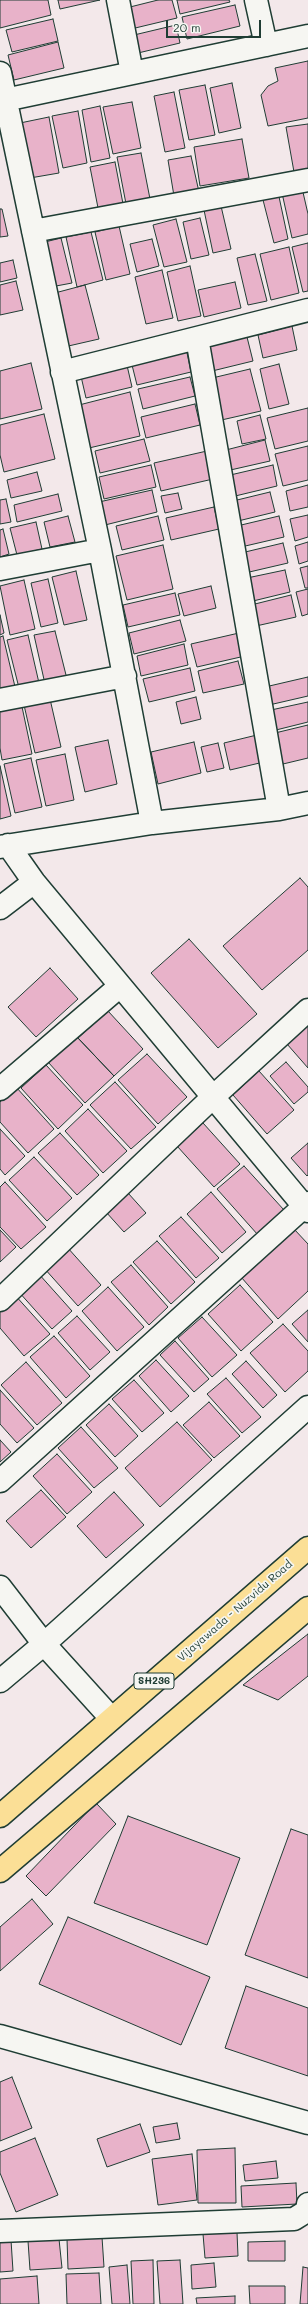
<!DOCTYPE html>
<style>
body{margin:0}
#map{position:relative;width:308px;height:2304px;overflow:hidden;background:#f3e8ea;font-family:Mali,sans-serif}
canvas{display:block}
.scale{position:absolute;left:166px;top:20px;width:95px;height:18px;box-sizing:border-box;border:2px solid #1f3d34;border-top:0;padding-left:5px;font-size:12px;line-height:14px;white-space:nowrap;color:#1f3d34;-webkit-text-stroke:3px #f6f6f2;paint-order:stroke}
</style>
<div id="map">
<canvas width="308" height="2304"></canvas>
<div class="scale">20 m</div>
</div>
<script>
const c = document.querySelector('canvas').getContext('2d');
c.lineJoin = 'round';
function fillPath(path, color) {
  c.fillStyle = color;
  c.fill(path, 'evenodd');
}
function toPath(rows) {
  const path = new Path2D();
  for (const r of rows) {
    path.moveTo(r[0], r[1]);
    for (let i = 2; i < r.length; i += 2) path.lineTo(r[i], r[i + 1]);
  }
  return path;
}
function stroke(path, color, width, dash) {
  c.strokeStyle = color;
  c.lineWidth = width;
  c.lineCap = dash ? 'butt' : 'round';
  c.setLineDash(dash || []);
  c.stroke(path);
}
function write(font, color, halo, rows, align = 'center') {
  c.font = font + ' Mali,sans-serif';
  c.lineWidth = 3.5;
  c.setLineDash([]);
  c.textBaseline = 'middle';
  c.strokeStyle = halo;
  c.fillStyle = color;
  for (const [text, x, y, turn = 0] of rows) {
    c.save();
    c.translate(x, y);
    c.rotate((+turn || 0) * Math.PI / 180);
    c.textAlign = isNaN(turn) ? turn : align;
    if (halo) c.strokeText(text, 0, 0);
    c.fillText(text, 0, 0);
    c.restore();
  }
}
const building = toPath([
 [0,0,48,0,51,15,0,28,0,0],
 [58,0,100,0,60,9,58,0],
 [158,0,172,0,177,18,131,29,126,8,158,0],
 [177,0,229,0,230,2,180,14,177,0],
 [235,5,240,26,187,39,182,17,235,5],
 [53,19,58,41,12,52,6,30,53,19],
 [176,25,180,43,138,53,134,35,176,25],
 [58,42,64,68,14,80,8,55,58,42],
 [308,61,308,118,268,126,261,95,268,86,278,81,275,68,308,61],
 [232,83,241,128,219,133,210,88,232,83],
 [205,85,215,135,189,140,179,90,205,85],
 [174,92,185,148,165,152,154,96,174,92],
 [132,102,141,148,113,154,103,107,132,102],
 [100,106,110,158,91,162,82,110,100,106],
 [78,111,87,163,63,168,52,116,78,111],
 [49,117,59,173,30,178,20,123,49,117],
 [308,124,308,170,294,172,286,127,308,124],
 [242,139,249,178,200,186,194,147,242,139],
 [141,153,151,204,127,209,117,157,141,153],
 [191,156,199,192,174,196,168,160,191,156],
 [115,162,124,209,99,213,90,167,115,162],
 [302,188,308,214,308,234,292,238,282,193,302,188],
 [278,192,288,239,274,243,262,196,278,192],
 [221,206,231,249,213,253,204,210,221,206],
 [0,209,2,209,8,236,0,237,0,209],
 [200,218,209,255,191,259,183,222,200,218],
 [176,219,187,262,164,267,153,225,176,219],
 [119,226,130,274,106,280,95,232,119,226],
 [91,232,103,280,77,287,66,237,91,232],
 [61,238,72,283,56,286,45,242,61,238],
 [152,239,159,266,137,272,130,244,152,239],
 [308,243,308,291,303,292,292,247,308,243],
 [289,247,299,293,271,300,260,254,289,247],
 [255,254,267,301,248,305,237,258,255,254],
 [13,260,17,278,0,282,0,263,13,260],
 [190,266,201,316,178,321,167,272,190,266],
 [162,270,173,318,146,324,135,277,162,270],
 [16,281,23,310,0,315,0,285,16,281],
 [235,282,241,308,204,317,198,290,235,282],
 [85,285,99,339,64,347,51,294,85,285],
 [292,326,297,350,263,358,258,335,292,326],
 [247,337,253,361,208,372,202,348,247,337],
 [186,348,191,372,137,385,131,361,186,348],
 [126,361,132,387,86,398,80,372,126,361],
 [31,363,42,409,0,419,0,371,31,363],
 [279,364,289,404,269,409,260,369,279,364],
 [250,369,261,411,217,421,208,379,250,369],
 [190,377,195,396,143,409,138,389,190,377],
 [130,392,140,436,89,448,79,405,130,392],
 [195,404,200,425,146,438,141,417,195,404],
 [308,408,308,441,275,449,267,418,308,408],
 [44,414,55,459,4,472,0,455,0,425,44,414],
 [260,415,266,439,242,444,237,421,260,415],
 [144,439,150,461,100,473,95,451,144,439],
 [265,440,270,461,226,471,222,451,265,440],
 [308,446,308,480,283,486,275,454,308,446],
 [207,451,213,479,161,491,154,463,207,451],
 [151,465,156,487,104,499,99,477,151,465],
 [273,465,277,486,231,497,226,476,273,465],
 [37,472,42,491,11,498,7,480,37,472],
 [308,485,308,507,290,511,286,491,308,485],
 [152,490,157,512,105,525,99,502,152,490],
 [270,492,275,512,238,521,233,501,270,492],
 [178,493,182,509,165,513,161,496,178,493],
 [58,494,62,511,17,522,14,505,58,494],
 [6,499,11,522,0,524,0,500,6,499],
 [214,507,219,529,171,540,166,518,214,507],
 [308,515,308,537,295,541,290,519,308,515],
 [68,516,75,542,50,547,44,522,68,516],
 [158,516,164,540,122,550,116,526,158,516],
 [279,516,284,537,241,547,237,526,279,516],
 [36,522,42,549,17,555,10,528,36,522],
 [3,529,9,554,0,557,0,530,3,529],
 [308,542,308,561,299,564,295,546,308,542],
 [283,543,288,563,245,573,241,553,283,543],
 [163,545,173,589,127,600,116,556,163,545],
 [308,566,308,588,305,588,300,568,308,566],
 [285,570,290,592,253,601,247,578,285,570],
 [76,571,87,620,64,625,52,577,76,571],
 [48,579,58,623,41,627,31,583,48,579],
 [24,580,35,629,10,635,0,586,24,580],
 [211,586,216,608,184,616,178,594,211,586],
 [308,589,308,614,302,616,296,592,308,589],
 [175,593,180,615,128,627,123,605,175,593],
 [291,595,296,617,256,626,251,605,291,595],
 [0,615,4,633,0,635,0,615],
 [180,620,186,641,134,654,129,633,180,620],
 [55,631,67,679,45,684,34,635,55,631],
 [239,633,245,656,197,667,191,644,239,633],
 [28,635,39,683,19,688,7,640,28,635],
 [3,636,16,691,0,695,0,637,3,636],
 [184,644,188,665,141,676,137,656,184,644],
 [238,661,244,684,203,693,198,671,238,661],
 [190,668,195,691,149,702,143,679,190,668],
 [308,677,308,696,269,705,265,687,308,677],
 [196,697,201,719,181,724,176,702,196,697],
 [50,699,61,747,35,753,24,705,50,699],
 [21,702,32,754,2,760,0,748,0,707,21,702],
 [308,702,308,722,276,730,271,710,308,702],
 [308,725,308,758,283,764,275,733,308,725],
 [261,734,268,761,230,770,224,743,261,734],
 [108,740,117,784,85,792,75,747,108,740],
 [194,742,201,773,158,784,151,752,194,742],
 [218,743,224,768,207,772,201,747,218,743],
 [65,754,74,800,46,806,36,760,65,754],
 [31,758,42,807,15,813,4,764,31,758],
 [0,766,11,816,0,819,0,766],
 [300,878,308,887,308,950,262,990,223,946,300,878],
 [189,939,257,1014,218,1048,151,973,189,939],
 [50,968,78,999,36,1037,8,1007,50,968],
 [108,1011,143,1049,114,1076,78,1038,108,1011],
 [308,1025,308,1068,287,1044,308,1025],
 [76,1036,114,1076,85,1103,48,1062,76,1036],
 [147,1054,187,1097,158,1124,118,1080,147,1054],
 [286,1062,308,1087,308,1092,294,1104,270,1076,286,1062],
 [46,1065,83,1105,58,1129,21,1088,46,1065],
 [259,1071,294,1110,267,1134,233,1095,259,1071],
 [115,1082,156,1127,131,1149,90,1105,115,1082],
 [16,1087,54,1129,28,1153,0,1122,0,1102,16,1087],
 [88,1109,127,1151,103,1173,65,1131,88,1109],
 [203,1123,240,1164,214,1187,177,1146,203,1123],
 [0,1129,25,1156,5,1175,0,1169,0,1129],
 [60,1133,99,1175,77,1195,38,1153,60,1133],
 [308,1143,308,1175,307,1176,291,1158,308,1143],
 [34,1157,72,1198,47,1221,9,1180,34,1157],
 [244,1166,284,1210,258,1235,217,1189,244,1166],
 [5,1182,46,1227,21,1249,0,1227,0,1187,5,1182],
 [211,1192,246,1232,222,1253,187,1214,211,1192],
 [128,1193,146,1213,124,1232,106,1212,128,1193],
 [181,1217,219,1258,196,1278,159,1236,181,1217],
 [294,1229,308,1244,308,1291,278,1319,241,1277,294,1229],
 [0,1230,16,1247,0,1262,0,1230],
 [157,1241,195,1282,171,1304,133,1262,157,1241],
 [67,1247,101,1285,78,1306,44,1268,67,1247],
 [131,1265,168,1307,149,1325,111,1282,131,1265],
 [38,1273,72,1311,52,1329,18,1291,38,1273],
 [240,1285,273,1322,241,1351,208,1314,240,1285],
 [108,1287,144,1327,117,1351,82,1311,108,1287],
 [14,1294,50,1334,24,1356,0,1328,0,1307,14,1294],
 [308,1310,308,1342,292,1324,308,1310],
 [77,1316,110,1352,90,1370,58,1333,77,1316],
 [202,1317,237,1355,212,1377,178,1338,202,1317],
 [283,1324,308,1351,308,1371,285,1392,250,1353,283,1324],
 [54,1336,90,1376,66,1398,30,1357,54,1336],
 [175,1341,209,1379,194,1392,160,1355,175,1341],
 [156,1360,189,1396,171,1412,139,1376,156,1360],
 [246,1361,277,1395,263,1408,232,1374,246,1361],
 [26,1362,62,1403,37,1425,1,1385,26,1362],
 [226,1378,261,1417,242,1433,207,1394,226,1378],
 [134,1380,164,1413,142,1432,112,1399,134,1380],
 [0,1390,34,1428,17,1443,0,1424,0,1390],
 [209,1402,240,1436,214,1458,183,1425,209,1402],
 [109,1404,138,1436,115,1457,86,1425,109,1404],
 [177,1422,212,1460,160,1507,125,1468,177,1422],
 [81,1427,118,1468,94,1488,58,1448,81,1427],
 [0,1440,11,1452,0,1462,0,1440],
 [57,1454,92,1492,67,1514,33,1476,57,1454],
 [41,1490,66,1517,31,1548,6,1521,41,1490],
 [114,1492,144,1525,106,1558,77,1526,114,1492],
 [308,1634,308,1676,278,1700,243,1685,308,1634],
 [96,1803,116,1824,46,1896,26,1876,96,1803],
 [128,1816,240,1858,207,1945,94,1903,128,1816],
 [291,1829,308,1835,308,1978,245,1955,291,1829],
 [32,1899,53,1924,0,1971,0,1927,32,1899],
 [68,1917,210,1977,181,2045,39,1984,68,1917],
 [246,1986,308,2008,308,2076,225,2048,246,1986],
 [12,2077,32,2128,0,2141,0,2082,12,2077],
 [177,2123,180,2139,156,2143,153,2127,177,2123],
 [140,2124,150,2152,107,2167,97,2139,140,2124],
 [35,2138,58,2195,16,2212,0,2173,0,2152,35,2138],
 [235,2148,236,2203,198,2203,197,2150,235,2148],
 [192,2154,197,2200,158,2205,152,2159,192,2154],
 [276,2161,278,2178,245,2181,243,2165,276,2161],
 [296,2183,297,2204,242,2207,241,2186,296,2183],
 [237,2232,238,2256,205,2258,203,2234,237,2232],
 [102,2237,104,2267,68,2269,67,2239,102,2237],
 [59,2239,62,2268,30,2270,28,2241,59,2239],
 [11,2240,13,2271,0,2272,0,2241,11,2240],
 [285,2241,285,2261,248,2261,248,2242,285,2241],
 [153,2260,154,2304,133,2304,131,2261,153,2260],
 [180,2260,183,2304,160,2304,157,2261,180,2260],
 [214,2263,216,2287,192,2289,191,2265,214,2263],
 [127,2265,130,2304,112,2304,109,2267,127,2265],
 [303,2267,308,2268,308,2304,300,2304,303,2267],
 [99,2273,101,2304,67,2304,66,2274,99,2273],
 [37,2276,39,2304,0,2304,0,2279,37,2276],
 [249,2286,285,2286,285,2304,250,2304,249,2286],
 [235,2296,235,2304,197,2304,196,2298,235,2296]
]);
const minor = toPath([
 [118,0,132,73],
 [256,0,266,45],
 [0,73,100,550,152,823],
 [0,101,308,36],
 [33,231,308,180],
 [197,338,279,809],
 [62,372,308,310],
 [0,569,100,550],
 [0,700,125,676],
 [8,845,34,882,308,1211],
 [0,847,152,823,279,809,308,803],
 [0,908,34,882],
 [0,1089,120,986],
 [0,1300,213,1097,308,1010],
 [0,1481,308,1203],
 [0,1587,44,1644,111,1718],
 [0,1681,44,1644,308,1407],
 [0,2036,308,2123],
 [0,2231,294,2219,307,2211,308,2204]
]);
const primary = toPath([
 [0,1816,308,1548],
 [0,1871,308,1608]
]);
const shields = [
 [154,1681,40]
];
const shieldNames = [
 ["SH236",154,1681]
];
const streetNames = [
 ["Vijayawada - Nuzvidu Road",235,1611,-41]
];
fillPath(building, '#e8b2c9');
stroke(building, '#1f3d34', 1);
stroke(minor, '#1f3d34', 25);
stroke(primary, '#1f3d34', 25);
stroke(minor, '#f6f6f2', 22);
stroke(primary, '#fbdf96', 22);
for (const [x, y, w] of shields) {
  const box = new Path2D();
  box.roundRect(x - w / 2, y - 8, w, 16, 3);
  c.fillStyle = '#f6f6f2';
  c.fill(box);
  stroke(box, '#1f3d34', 1);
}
write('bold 10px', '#1f3d34', null, shieldNames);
write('11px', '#1f3d34', '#f6f6f2', streetNames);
</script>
